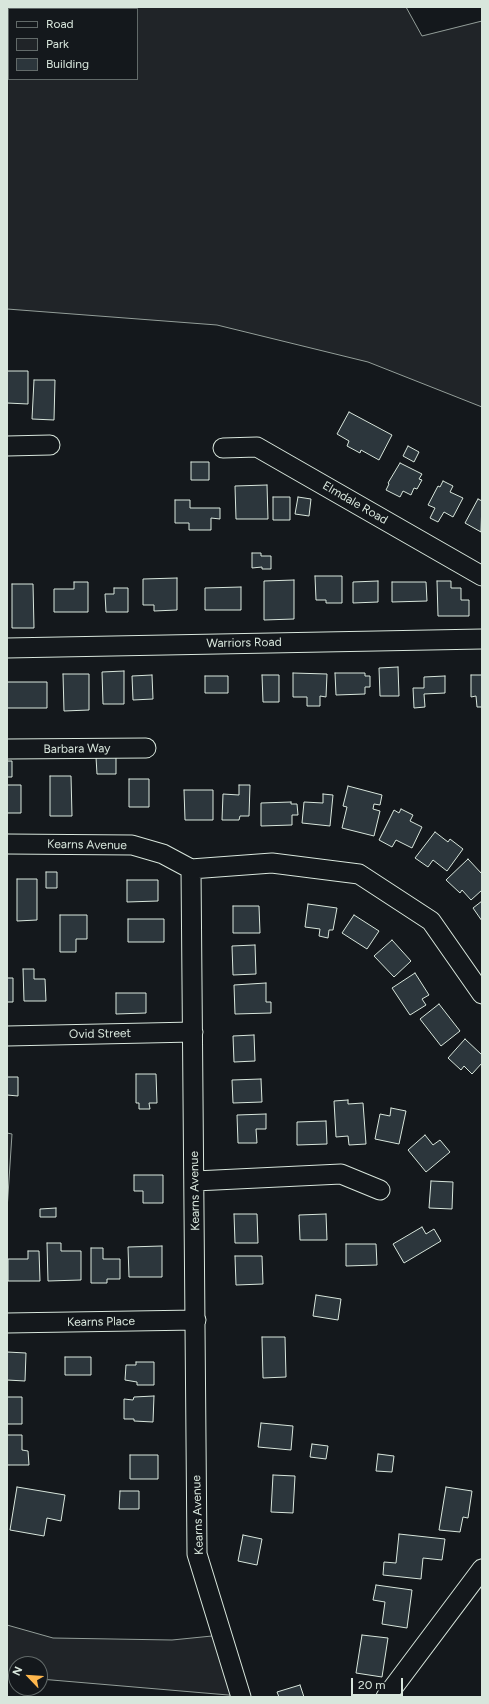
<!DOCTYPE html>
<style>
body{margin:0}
#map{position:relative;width:489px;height:1704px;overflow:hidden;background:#14181c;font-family:Figtree,sans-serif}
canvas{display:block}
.frame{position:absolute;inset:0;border:8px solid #d8e6dc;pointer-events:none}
.legend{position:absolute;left:8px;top:8px;width:130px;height:72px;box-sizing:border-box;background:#14181c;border:1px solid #626a69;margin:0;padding:5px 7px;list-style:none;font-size:12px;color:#d8e6dc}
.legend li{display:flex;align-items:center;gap:8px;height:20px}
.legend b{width:20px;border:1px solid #626a69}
.north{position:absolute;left:8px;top:1656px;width:40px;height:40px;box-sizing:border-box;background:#14181c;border:1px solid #626a69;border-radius:50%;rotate:295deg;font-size:11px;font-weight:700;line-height:16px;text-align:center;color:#d8e6dc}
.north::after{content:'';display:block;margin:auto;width:14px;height:18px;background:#ffb74d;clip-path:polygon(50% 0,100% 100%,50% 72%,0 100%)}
.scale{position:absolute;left:351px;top:1678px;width:52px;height:18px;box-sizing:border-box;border:2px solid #d8e6dc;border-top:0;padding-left:5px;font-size:12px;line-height:14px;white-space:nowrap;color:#d8e6dc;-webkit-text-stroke:3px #14181c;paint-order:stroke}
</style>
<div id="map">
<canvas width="489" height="1704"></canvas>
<div class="frame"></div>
<ul class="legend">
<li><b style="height:5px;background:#14181c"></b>Road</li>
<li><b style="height:11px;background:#202428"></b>Park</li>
<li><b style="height:11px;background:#2c363c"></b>Building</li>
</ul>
<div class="north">N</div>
<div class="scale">20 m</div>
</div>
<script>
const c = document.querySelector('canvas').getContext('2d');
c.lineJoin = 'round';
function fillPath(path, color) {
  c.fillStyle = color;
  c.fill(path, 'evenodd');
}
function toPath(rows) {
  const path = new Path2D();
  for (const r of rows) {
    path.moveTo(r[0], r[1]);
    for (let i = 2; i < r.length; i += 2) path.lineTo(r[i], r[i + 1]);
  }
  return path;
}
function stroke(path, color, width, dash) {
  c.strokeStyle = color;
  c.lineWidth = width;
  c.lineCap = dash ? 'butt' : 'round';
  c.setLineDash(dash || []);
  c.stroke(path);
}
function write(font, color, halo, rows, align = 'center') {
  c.font = font + ' Figtree,sans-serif';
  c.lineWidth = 3;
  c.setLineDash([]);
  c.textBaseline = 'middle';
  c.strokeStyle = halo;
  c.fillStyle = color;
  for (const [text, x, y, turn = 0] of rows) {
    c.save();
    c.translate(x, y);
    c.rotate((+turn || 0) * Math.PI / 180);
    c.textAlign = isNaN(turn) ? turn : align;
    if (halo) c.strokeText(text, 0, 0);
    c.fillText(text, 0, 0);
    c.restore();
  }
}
const green = toPath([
 [7,7,406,7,422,36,482,21,482,407,368,362,217,325,7,309,7,7],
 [9,9,137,9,137,79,9,79,9,9],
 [7,1133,12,1134,7,1210,7,1133],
 [7,1625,53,1638,172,1640,222,1635,240,1696,40,1679,40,1664,16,1664,16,1677,7,1676,7,1625]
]);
const building = toPath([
 [7,371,28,371,28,404,7,403,7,371],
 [34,380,55,380,54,420,32,419,34,380],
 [349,412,392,435,379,460,361,450,360,453,347,446,349,441,337,434,349,412],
 [408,446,419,452,414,462,403,456,408,446],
 [191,462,209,462,209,480,191,480,191,462],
 [400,463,422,474,419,479,422,480,417,489,414,488,411,495,403,491,400,497,386,490,389,484,388,483,400,463],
 [443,481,453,486,450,492,463,498,453,517,444,512,438,522,430,518,435,508,428,505,438,486,440,487,443,481],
 [267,485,268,519,236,519,235,486,267,485],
 [273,497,290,497,290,520,273,520,273,497],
 [298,497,311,499,309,516,295,514,298,497],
 [478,499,482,501,481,532,465,523,478,499],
 [175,500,190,500,190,508,220,508,220,519,211,518,211,530,189,530,189,523,175,523,175,500],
 [252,553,261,553,261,556,271,556,271,569,262,569,262,567,252,568,252,553],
 [315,576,342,576,342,603,326,603,326,600,316,600,315,576],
 [177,578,177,610,154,611,154,605,143,605,143,579,177,578],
 [294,580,294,619,264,620,264,581,294,580],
 [378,581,378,602,353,603,353,582,378,581],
 [437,581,451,581,451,588,461,588,461,600,469,600,469,616,438,616,437,581],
 [74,582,88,582,88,612,54,612,54,589,74,589,74,582],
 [392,582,426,582,427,601,392,602,392,582],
 [12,584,33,584,34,628,12,628,12,584],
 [241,587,241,610,205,610,205,588,241,587],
 [114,588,128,588,128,612,106,612,105,594,114,594,114,588],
 [398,667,399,696,380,696,379,668,398,667],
 [124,671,124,704,103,704,102,672,124,671],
 [293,673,327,674,326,697,320,696,320,706,307,706,307,697,293,697,293,673],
 [335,673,365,673,365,676,370,676,370,687,365,687,365,694,336,695,335,673],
 [63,674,89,674,89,710,64,711,63,674],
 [152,675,153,699,133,700,132,676,152,675],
 [262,675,279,675,279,702,263,702,262,675],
 [471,675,482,675,482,707,477,707,476,696,471,697,471,675],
 [205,676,228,676,228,693,205,693,205,676],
 [445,676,445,693,424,694,425,707,414,708,413,688,424,688,424,677,445,676],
 [7,682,47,682,47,708,7,708,7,682],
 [96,757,116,757,116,774,97,774,96,757],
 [7,761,12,761,12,777,7,777,7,761],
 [50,776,71,776,72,816,50,816,50,776],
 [129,779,149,779,149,807,129,807,129,779],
 [7,785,21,785,21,813,7,813,7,785],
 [239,785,250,785,249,816,240,816,239,820,222,820,223,794,239,795,239,785],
 [348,786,382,795,380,805,374,804,373,809,380,811,374,836,342,828,347,807,343,806,348,786],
 [184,790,213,790,213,820,185,820,184,790],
 [323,794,333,795,330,826,302,823,304,802,323,803,323,794],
 [291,802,291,804,297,804,298,815,292,815,292,825,261,826,261,803,291,802],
 [401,809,413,815,410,821,422,827,412,848,396,840,392,847,379,840,394,810,399,813,401,809],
 [435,832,448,842,450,839,463,849,447,871,433,860,428,867,415,858,435,832],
 [468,859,482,874,482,890,471,900,462,890,460,893,446,880,468,859],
 [46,872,57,872,57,888,46,888,46,872],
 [17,879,37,879,37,920,17,921,17,879],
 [127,880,158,880,158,901,127,902,127,880],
 [482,901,482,921,473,908,482,901],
 [308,904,337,908,333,930,329,930,328,938,319,936,320,929,305,927,308,904],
 [233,906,259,906,260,933,233,933,233,906],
 [60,915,87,915,87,939,76,939,76,952,60,952,60,915],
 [354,915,379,931,367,949,342,933,354,915],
 [128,919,164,919,164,942,128,942,128,919],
 [392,940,411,961,394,977,374,956,392,940],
 [255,945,256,974,233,975,232,946,255,945],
 [23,969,34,969,34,979,45,979,46,1001,24,1001,23,969],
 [415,973,429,995,422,999,426,1005,410,1015,392,988,415,973],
 [7,978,13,978,13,1002,7,1002,7,978],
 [266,983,266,1002,271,1002,271,1013,235,1014,234,985,266,983],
 [116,993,146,993,146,1013,116,1014,116,993],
 [439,1004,460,1031,441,1046,420,1019,439,1004],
 [254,1035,255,1061,234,1062,233,1036,254,1035],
 [465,1039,482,1055,482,1063,472,1074,464,1066,461,1070,448,1058,465,1039],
 [136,1074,156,1074,157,1103,149,1103,150,1109,139,1109,139,1103,136,1103,136,1074],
 [7,1077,18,1077,18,1096,7,1095,7,1077],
 [261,1079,262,1102,233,1103,232,1080,261,1079],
 [348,1100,348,1104,363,1103,366,1144,349,1145,348,1136,336,1137,334,1101,348,1100],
 [391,1108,406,1111,399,1144,375,1139,380,1114,390,1116,391,1108],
 [266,1114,266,1129,256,1129,257,1143,238,1143,237,1115,266,1114],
 [326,1121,327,1144,297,1145,297,1122,326,1121],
 [425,1135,433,1145,440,1140,450,1152,426,1172,408,1150,425,1135],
 [134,1175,163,1175,163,1203,143,1203,143,1191,134,1191,134,1175],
 [431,1181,453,1182,452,1209,429,1208,431,1181],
 [56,1208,56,1217,40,1217,40,1209,56,1208],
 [234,1214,257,1214,258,1243,235,1243,234,1214],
 [326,1214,327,1240,300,1240,299,1215,326,1214],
 [422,1227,426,1234,434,1229,441,1241,404,1263,393,1244,422,1227],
 [47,1243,61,1243,61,1251,81,1251,81,1280,48,1281,47,1243],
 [346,1244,376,1244,377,1265,346,1266,346,1244],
 [162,1246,162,1277,129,1277,128,1247,162,1246],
 [91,1248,103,1248,103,1259,120,1259,120,1279,107,1279,107,1283,91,1283,91,1248],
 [28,1251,39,1251,40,1281,8,1281,8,1259,28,1259,28,1251],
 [235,1256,262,1256,263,1284,236,1285,235,1256],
 [316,1295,341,1299,338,1320,313,1316,316,1295],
 [262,1337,285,1337,286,1377,263,1378,262,1337],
 [7,1352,26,1353,25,1381,7,1380,7,1352],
 [65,1357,91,1357,91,1375,65,1375,65,1357],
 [136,1362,154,1362,154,1385,137,1385,137,1382,125,1380,126,1365,136,1365,136,1362],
 [154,1396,153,1422,134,1421,134,1419,124,1419,124,1399,133,1400,134,1397,154,1396],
 [7,1397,22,1397,22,1424,7,1424,7,1397],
 [261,1423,293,1426,291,1450,258,1447,261,1423],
 [7,1435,22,1435,22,1450,28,1451,29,1465,7,1465,7,1435],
 [312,1444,328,1446,326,1459,310,1457,312,1444],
 [378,1454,394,1456,392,1472,376,1471,378,1454],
 [130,1455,158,1455,158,1479,130,1479,130,1455],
 [273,1475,295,1476,293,1513,271,1512,273,1475],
 [17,1487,65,1495,61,1521,47,1518,44,1536,10,1530,17,1487],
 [446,1487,472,1491,468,1518,463,1517,460,1532,439,1530,446,1487],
 [120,1491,139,1491,139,1509,119,1509,120,1491],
 [399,1534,445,1539,442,1560,423,1558,421,1579,383,1575,384,1562,396,1563,399,1534],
 [243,1535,262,1539,257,1565,238,1561,243,1535],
 [376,1585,412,1590,407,1628,382,1624,385,1602,373,1600,376,1585],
 [362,1635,388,1638,382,1677,356,1673,362,1635],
 [300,1685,304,1697,279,1697,277,1692,300,1685]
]);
const minor = toPath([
 [7,446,50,445],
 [223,448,257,447,482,576],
 [7,648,482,639],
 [7,749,146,748],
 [7,844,132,845,163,854,191,869],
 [191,869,197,1554,241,1697],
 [191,869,272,863,359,874,431,921,482,994],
 [7,1036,193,1032],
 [195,1181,341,1174,380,1190],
 [7,1323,196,1320],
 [386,1697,482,1569]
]);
const streetNames = [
 ["Elmdale Road",355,503,30],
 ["Warriors Road",244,643,-1],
 ["Barbara Way",77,749,-1],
 ["Kearns Avenue",87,845,1],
 ["Ovid Street",100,1034,-1],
 ["Kearns Avenue",195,1191,-91],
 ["Kearns Place",101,1322,-1],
 ["Kearns Avenue",198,1515,-92]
];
fillPath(green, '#202428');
stroke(green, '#939e99', 1);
fillPath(building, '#2c363c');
stroke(building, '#d8e6dc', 1);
stroke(minor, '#d8e6dc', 21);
stroke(minor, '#14181c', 19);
write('12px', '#d8e6dc', '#14181c', streetNames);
</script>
